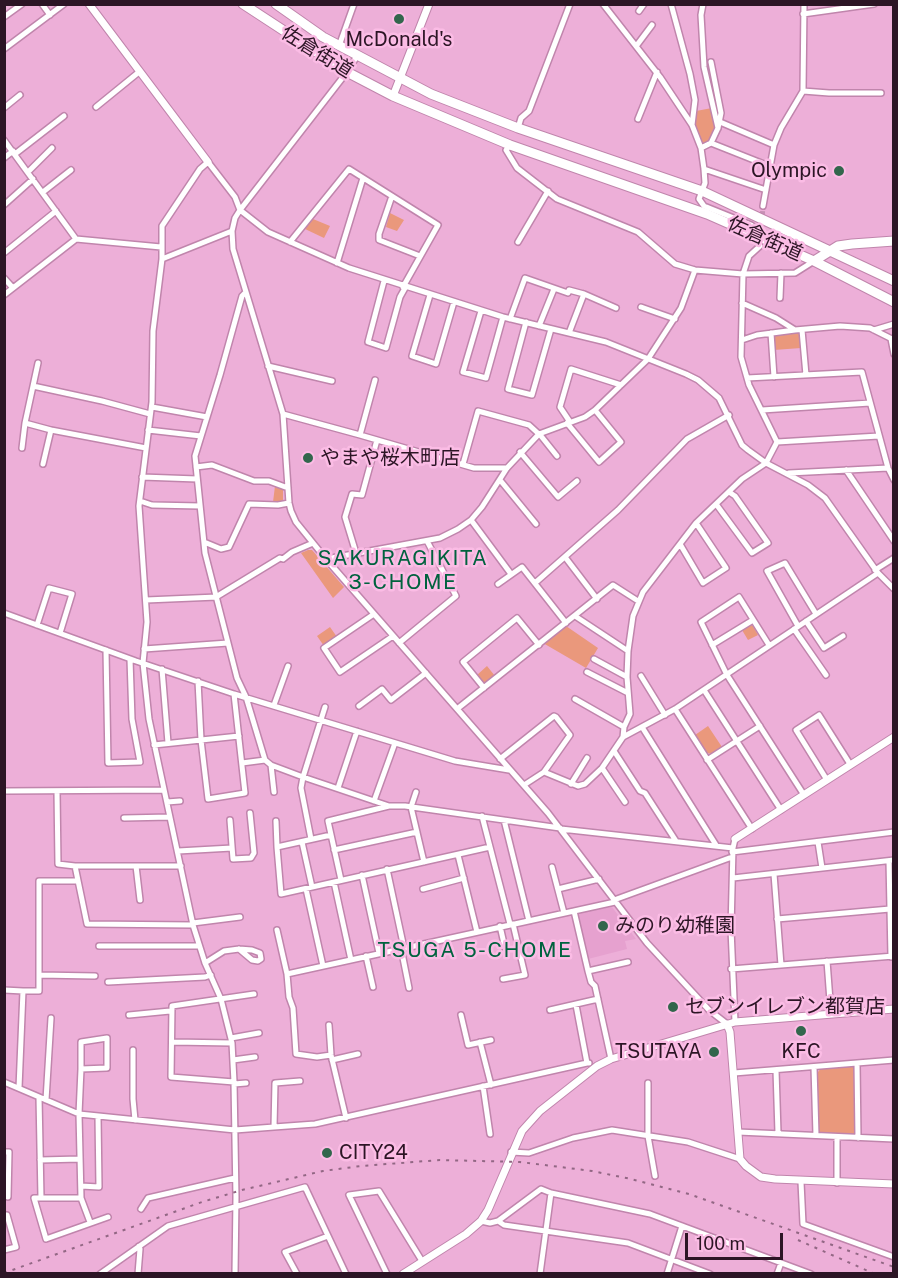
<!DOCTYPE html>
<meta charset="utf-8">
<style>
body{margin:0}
#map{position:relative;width:898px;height:1278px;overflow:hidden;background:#edafd8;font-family:"Public Sans",sans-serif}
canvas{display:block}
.frame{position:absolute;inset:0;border:6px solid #2c1525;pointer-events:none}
.scale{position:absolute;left:685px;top:1233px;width:98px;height:27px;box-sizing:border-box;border:3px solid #2c1525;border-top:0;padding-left:8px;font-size:18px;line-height:21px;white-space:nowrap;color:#2c1525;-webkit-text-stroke:4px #fbbce5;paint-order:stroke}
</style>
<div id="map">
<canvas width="898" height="1278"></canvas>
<div class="frame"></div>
<div class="scale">100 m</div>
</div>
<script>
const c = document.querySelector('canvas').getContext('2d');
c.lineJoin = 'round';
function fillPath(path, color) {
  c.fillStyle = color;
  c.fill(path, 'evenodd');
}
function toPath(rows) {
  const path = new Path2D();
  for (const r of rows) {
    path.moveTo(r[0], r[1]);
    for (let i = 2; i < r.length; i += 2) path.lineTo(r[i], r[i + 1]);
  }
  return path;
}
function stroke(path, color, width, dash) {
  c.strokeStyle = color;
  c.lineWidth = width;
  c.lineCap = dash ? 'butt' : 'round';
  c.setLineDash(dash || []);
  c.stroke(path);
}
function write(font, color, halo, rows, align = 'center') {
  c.font = font + ' "Public Sans","Noto Sans JP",sans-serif';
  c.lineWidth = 5;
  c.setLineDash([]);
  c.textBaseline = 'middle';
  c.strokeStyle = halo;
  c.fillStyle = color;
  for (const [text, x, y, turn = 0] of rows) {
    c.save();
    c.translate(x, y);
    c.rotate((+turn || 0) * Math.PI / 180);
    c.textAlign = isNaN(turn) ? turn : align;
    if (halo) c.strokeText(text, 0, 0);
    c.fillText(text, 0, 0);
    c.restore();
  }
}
const built = toPath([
 [612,907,636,939,625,941,627,949,588,959,576,913]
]);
const green = toPath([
 [712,108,716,129,710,142,702,146,694,125,696,111],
 [390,213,404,220,397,231,386,227],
 [313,219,330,226,324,238,305,229],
 [798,333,800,335,801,348,774,350,774,336,776,334],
 [275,486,283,489,283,501,280,503,273,502],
 [308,550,312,550,344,587,333,598,301,553],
 [751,625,753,626,758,635,748,640,742,630],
 [566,626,598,648,586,668,543,643],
 [330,627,337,637,324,646,317,636],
 [487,666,495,676,485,684,477,675],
 [708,726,722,747,712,754,707,753,695,735],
 [853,1065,856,1068,857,1133,854,1135,820,1133,818,1131,818,1072,821,1068]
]);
const minorTunnel = toPath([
 [760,246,763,206]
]);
const minor = toPath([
 [42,4,50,15],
 [603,4,660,77,692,125,701,148,704,169,705,183,699,199,704,206,751,225,765,236],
 [671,4,690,74,695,100,692,125],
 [703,4,701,15,704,67,718,128],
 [639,11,644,4],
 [803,14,874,4],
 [4,17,22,4],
 [637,45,652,25],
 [339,46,354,4],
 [4,49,64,4],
 [357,56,347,72,240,210,235,218,232,231,233,249,283,414,289,503,291,511,296,522,326,559,548,813,647,943,709,1010,727,1024],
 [803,91,829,93,881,93],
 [96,107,139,72],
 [4,108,20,95],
 [638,119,657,72],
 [720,122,774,145],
 [518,128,521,118,529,111,570,4],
 [4,140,76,239],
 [711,143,769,166],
 [510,145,506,150,517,168,557,199,638,232,675,264,695,270,743,274,795,273,814,261],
 [701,148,711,143,718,128,721,113,711,62],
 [15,154,64,116],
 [4,158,13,151],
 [704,169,766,190],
 [28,172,52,148],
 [43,192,71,170],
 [392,196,379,234,379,240,420,256],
 [4,205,33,179],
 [763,206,774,145,781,128,803,91,804,4],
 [290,242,349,169,438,225,403,287],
 [518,242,548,191],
 [4,253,56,211],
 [162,259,232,231],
 [337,263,363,178],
 [4,278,13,288],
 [384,281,368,342,386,348,400,297,405,288],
 [246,292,242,296,220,375,195,456,205,553,237,678,246,697,265,760,271,765,303,777,389,806,405,806,560,828],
 [4,295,76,239,161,247],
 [430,295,412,356,436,364,454,302],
 [780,298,781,273],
 [742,303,776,318,795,330,840,326,870,328,894,340],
 [641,307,675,319],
 [481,311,463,372,486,378,503,317],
 [510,319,525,278,568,293,569,290,584,294,616,308],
 [526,322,508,389,532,395,551,329],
 [539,326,554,289],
 [802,330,806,375],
 [874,330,894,324],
 [569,333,584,294],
 [771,333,774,377],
 [891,339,894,354],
 [742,340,757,335,795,330],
 [38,363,25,423,51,430],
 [268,366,332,381],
 [747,378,862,372,888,468,894,480],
 [375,380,360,435,474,468,507,468],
 [33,386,102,401,150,414],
 [152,407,207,417],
 [762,410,870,403],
 [283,414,360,435],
 [570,422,560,407,571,369,621,385],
 [567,423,599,462,621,442,595,410],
 [148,430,201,436],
 [777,442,879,436],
 [22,448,25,423],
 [520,452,558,497,577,481],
 [43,464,51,430,146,448],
 [463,464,478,411,529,425,541,436,557,456],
 [196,467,212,465,254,481,269,481,288,488],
 [846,470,894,541],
 [789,473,888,468],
 [142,477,197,479],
 [500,480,536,524],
 [140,501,152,505,200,506],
 [716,504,752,553,768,543,735,496,729,492],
 [471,520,511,574],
 [204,542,221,549,229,547,249,504,278,505,289,503],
 [680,544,703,583,726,568,696,523],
 [356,553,345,517,352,494,362,495,377,440],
 [565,557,597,599],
 [326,559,440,538,458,529,471,520,482,507,507,468,539,434,585,417,595,410,648,359,681,308,695,270],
 [875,570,894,558],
 [535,583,618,510,687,439,729,415],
 [498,584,522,567,566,623],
 [216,597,280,558,283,559,292,552,313,543],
 [146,600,217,597],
 [4,613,136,661,234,694,455,761,509,770],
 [374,614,324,648,340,672,393,636],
 [575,616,628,651],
 [806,621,824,648,843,636],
 [37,625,49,588,72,594,60,633],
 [798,626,767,571,785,563,816,614],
 [794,629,826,675],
 [399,643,456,596,427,541],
 [712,645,753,620],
 [769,645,739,597,701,622,727,675,804,795],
 [144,649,228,643],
 [106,650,108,763,140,762,132,719,130,659],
 [594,659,627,677],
 [162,669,168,743],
 [587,672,628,693],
 [641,676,665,715],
 [198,681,201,740,208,799,245,793,234,694],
 [484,688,463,662,517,618,539,645],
 [704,690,781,810],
 [575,699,624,727],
 [274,705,288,666],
 [359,706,382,689,391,700,426,673],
 [457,709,613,585,638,601],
 [675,709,752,829],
 [642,727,716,845],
 [623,737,675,709,878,573],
 [154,745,239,736],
 [614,751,640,791,645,793,676,841],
 [500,759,554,716,556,717,570,735,544,772,524,785],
 [707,760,760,726],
 [242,763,265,760],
 [271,765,274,792],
 [602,768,625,802],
 [544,772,578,786,585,784,602,768,623,737,624,727,630,714,627,677,628,651,633,616,643,592,696,523,742,479,766,463,777,442,749,385,741,357,743,274,749,256,760,246],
 [827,780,796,730,819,715,850,764],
 [571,784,587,758],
 [338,788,357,731],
 [4,791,164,790],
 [57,791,58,864,75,866,87,924,193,925],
 [416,792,411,807,424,862],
 [374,801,395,743],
 [167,802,180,801],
 [482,816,510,924],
 [124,818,170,817],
 [230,820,233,859,251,858,254,853,250,813],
 [504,820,529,921],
 [276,821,277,847],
 [561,829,733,848],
 [331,835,277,847,281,894,490,847],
 [311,839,301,788,303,777,325,707],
 [302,842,312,887],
 [818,842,822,868],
 [334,850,417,832],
 [178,851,232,848],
 [732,852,894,832],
 [458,855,477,932],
 [889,861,891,957],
 [75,866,181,866],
 [136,866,140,900],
 [552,867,564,913],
 [387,869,404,948],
 [774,874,781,965],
 [362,875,379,953],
 [733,878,894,860],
 [341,880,328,821,389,806],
 [334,882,351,960],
 [306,889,323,966],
 [423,889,464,878],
 [558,889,599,879],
 [614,900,732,857],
 [574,911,588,971],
 [777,919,890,909],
 [193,923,240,917],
 [500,926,505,948],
 [277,930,287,974],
 [99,946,199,946],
 [401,948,409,988],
 [366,956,373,987],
 [827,961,831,1014],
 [205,963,224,951,239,949,252,950,260,953,261,959,258,961,252,960,239,949],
 [731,969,894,956],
 [39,975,95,976],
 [503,979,525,975,513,924],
 [108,982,205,977,211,975],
 [4,990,23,991,19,1088],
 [23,991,39,991,39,881,78,881],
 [576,1005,587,1063,589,1063],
 [550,1010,598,999],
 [129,1015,170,1011],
 [461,1015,468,1045,491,1040],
 [735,1022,731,929,733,848,735,839],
 [329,1025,331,1055,346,1118],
 [231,1038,259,1033],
 [173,1042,232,1043],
 [480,1042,491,1085],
 [133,1050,133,1099,135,1120],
 [331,1055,317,1057,296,1054,293,1008,289,997,287,974,615,902],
 [611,1059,595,986,591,982,588,971,628,962],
 [233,1060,255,1057],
 [332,1060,358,1054],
 [857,1063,858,1138],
 [814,1067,816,1135],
 [81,1069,107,1068,107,1038,81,1042,81,1069,79,1114,81,1198,90,1222],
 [776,1070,778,1133],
 [734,1073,894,1060],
 [300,1081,275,1083,274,1127,315,1124,587,1063],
 [4,1082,79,1114,235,1130,274,1127],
 [234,1082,171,1077,172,1006,254,994],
 [648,1083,648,1136,655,1176],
 [234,1084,246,1083],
 [483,1086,490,1134],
 [39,1097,41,1198],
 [46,1100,51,1018],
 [738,1132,894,1139],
 [4,1152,9,1152,8,1197],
 [511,1152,529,1153,573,1138,612,1130,688,1142,740,1159],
 [40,1160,80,1159],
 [801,1182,803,1224,894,1257],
 [837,1183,837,1137],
 [81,1186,99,1187,98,1116],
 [551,1193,650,1214,811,1274],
 [81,1198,34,1198,46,1239,108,1217],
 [141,1209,148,1198,235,1178],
 [4,1215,7,1215,16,1247,4,1250],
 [481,1221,490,1223,498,1221,541,1189,551,1193,540,1274],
 [498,1221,504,1225,628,1243,710,1274],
 [100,1274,168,1226,305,1187,346,1274],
 [138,1274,140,1249,139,1246],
 [235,1274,236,1197,234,1082,232,1043,221,999,205,963,193,925,149,719,143,663,147,622,139,506,152,402,153,331,162,259,162,226,200,169,208,162,235,197,240,210,268,232,349,268,503,317,606,342,686,374,698,380,719,398,742,445,748,450,766,463,808,485,825,498,878,573,894,589],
 [297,1274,285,1252,328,1236],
 [387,1274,349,1195,379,1191,422,1261],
 [667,1274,682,1226],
 [777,1274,781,1263]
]);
const tertiary = toPath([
 [89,4,208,162],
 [393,96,429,4],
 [735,839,894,737],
 [727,1024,730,1032,740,1159,746,1166,761,1177,775,1179,894,1184],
 [403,1274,466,1234,481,1221,488,1210,522,1131,540,1111,597,1066,611,1059,735,1022,894,1009]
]);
const trunk = toPath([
 [243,4,347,72,393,96,510,145,707,214,814,261,894,302],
 [276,4,323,37,431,94,518,128,702,191,894,281],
 [814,261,838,246,852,244,894,241]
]);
const rail = toPath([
 [798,1240,875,1274],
 [4,1273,202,1202,242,1190,323,1171,361,1166,440,1160,520,1162,592,1171,631,1179,689,1194,894,1267]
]);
const markers = [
 [399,19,6,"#32664c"],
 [839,171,6,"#32664c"],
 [308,458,6,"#32664c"],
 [603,926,6,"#32664c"],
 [673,1007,6,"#32664c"],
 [801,1031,6,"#32664c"],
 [714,1052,6,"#32664c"],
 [327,1153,6,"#32664c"]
];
const poiNames = [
 ["McDonald's",399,40,"center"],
 ["Olympic",827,171,"right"],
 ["やまや桜木町店",320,458],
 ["みのり幼稚園",615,926],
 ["セブンイレブン都賀店",685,1007],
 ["TSUTAYA",702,1052,"right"],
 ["KFC",801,1052,"center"],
 ["CITY24",339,1153]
];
const streetNames = [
 ["佐倉街道",317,52,32],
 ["佐倉街道",765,239,24]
];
const neighbourhoodNames = [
 ["SAKURAGIKITA",403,559],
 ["3-CHOME",403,583],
 ["TSUGA 5-CHOME",475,951]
];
fillPath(built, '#e6a1cf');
fillPath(green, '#ea987c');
stroke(minorTunnel, '#c690b4', 5, [5, 2.5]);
stroke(minor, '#c085ac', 8);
stroke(tertiary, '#c085ac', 9);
stroke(trunk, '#c085ac', 11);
stroke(minor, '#fff', 5);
stroke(tertiary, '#fff', 7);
stroke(trunk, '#fff', 9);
stroke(rail, '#926784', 2, [3, 6]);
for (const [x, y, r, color] of markers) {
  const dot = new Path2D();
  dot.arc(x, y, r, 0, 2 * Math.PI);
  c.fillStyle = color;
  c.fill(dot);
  stroke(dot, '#fbbce5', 2);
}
write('20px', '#2c1525', '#fbbce5', poiNames, 'left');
write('20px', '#2c1525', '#fbbce5', streetNames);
c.letterSpacing = '1.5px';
write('21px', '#00623e', '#fbbce5', neighbourhoodNames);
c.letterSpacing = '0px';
</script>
